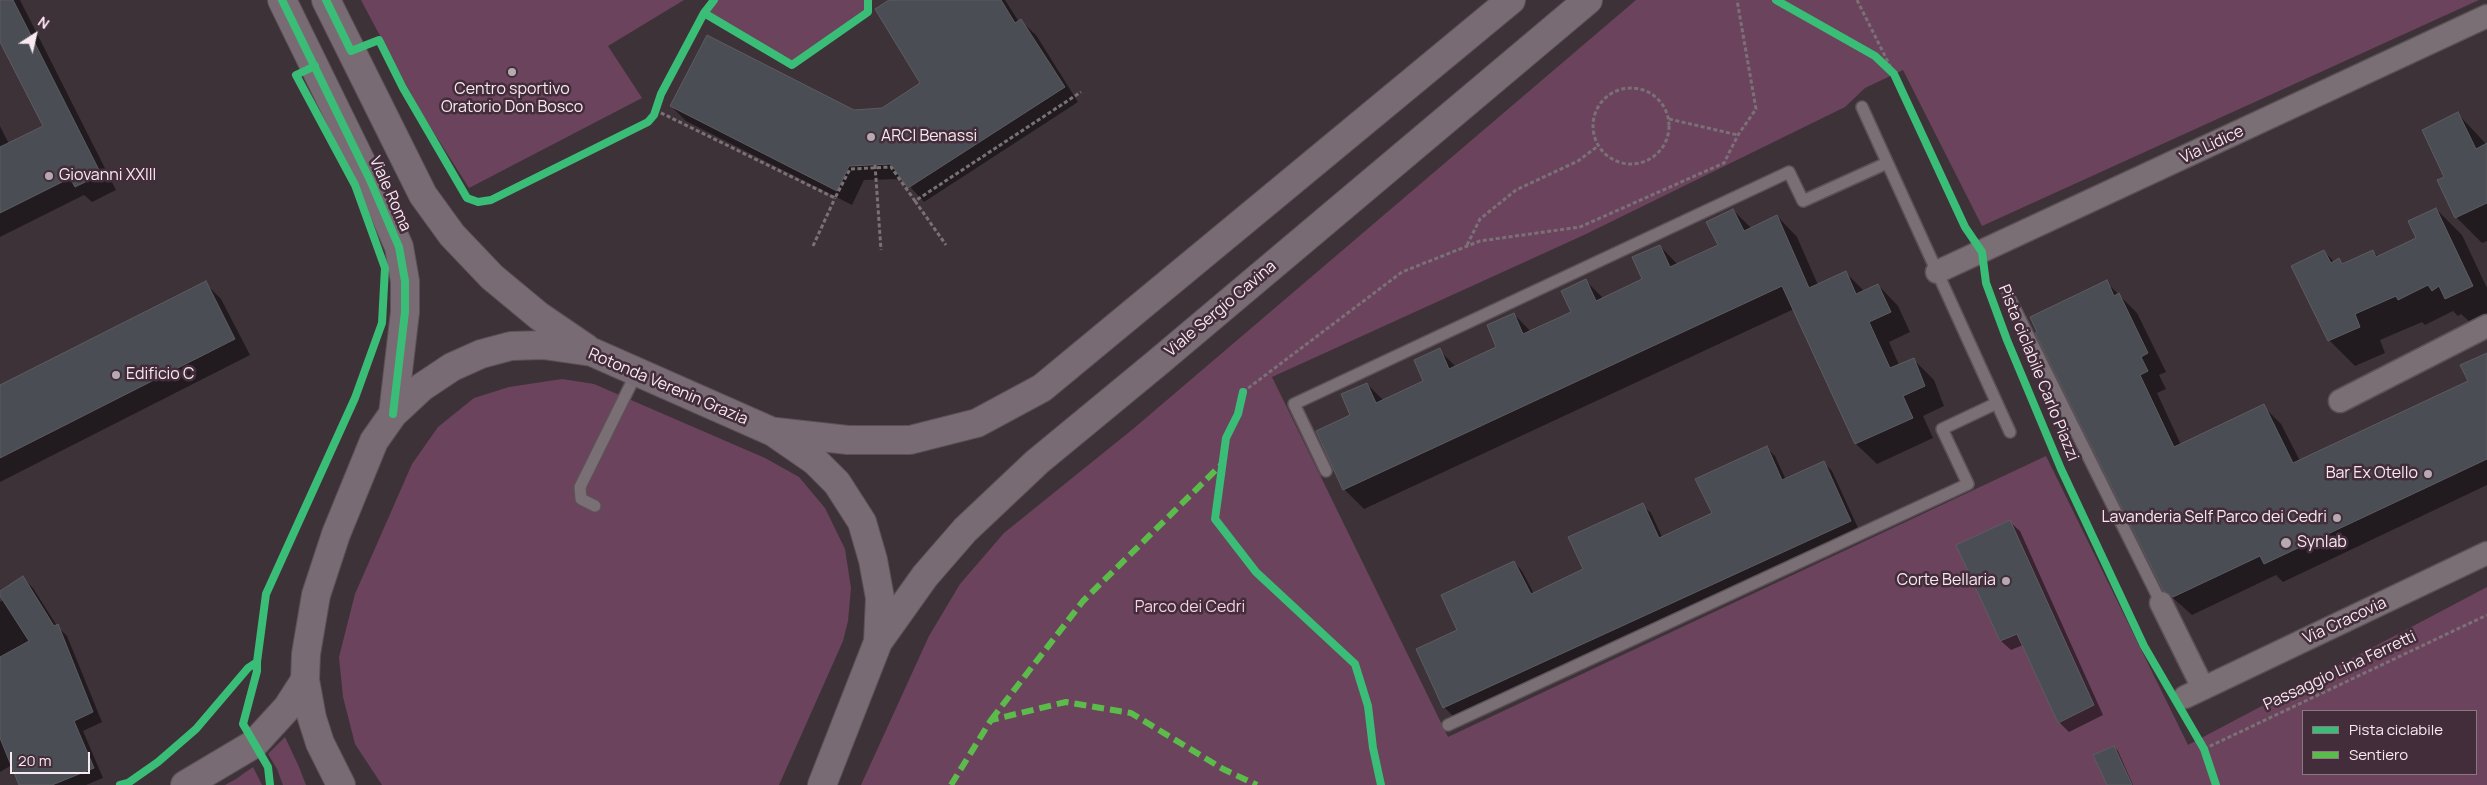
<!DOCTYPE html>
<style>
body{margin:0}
#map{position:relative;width:2487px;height:785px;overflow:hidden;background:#3e3239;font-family:Manrope,sans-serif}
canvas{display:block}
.legend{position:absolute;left:2302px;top:710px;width:175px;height:65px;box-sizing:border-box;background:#432d3a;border:1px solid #8b7883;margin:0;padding:6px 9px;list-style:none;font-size:15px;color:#f8e9f1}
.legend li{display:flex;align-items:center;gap:10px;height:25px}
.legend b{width:25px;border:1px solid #8b7883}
.north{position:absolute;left:10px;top:10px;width:50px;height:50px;-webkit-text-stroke:4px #432d3a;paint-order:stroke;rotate:35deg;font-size:14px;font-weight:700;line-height:20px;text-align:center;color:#f8e9f1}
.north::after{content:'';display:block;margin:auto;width:18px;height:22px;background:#f8e9f1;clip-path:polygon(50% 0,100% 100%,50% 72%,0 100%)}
.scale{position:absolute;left:10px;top:752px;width:80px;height:22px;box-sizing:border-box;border:2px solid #f8e9f1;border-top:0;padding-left:6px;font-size:15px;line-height:18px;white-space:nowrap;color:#f8e9f1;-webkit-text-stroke:4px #432d3a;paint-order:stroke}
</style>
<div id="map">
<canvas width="2487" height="785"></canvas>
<ul class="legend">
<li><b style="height:6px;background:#3abd76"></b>Pista ciclabile</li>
<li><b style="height:6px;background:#5cbc4b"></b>Sentiero</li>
</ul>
<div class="north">N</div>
<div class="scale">20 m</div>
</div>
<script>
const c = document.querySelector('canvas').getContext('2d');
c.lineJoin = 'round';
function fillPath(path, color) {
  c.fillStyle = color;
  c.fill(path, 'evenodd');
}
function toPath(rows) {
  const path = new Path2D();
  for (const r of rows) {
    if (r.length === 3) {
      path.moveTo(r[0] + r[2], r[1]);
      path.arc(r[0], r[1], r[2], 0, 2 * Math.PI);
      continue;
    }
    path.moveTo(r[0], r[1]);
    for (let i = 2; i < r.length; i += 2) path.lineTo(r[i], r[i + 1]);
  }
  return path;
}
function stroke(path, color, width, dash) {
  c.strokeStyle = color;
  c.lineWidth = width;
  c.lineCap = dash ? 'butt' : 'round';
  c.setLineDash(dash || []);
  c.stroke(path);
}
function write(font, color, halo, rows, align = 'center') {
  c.font = font + ' Manrope,sans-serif';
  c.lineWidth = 5;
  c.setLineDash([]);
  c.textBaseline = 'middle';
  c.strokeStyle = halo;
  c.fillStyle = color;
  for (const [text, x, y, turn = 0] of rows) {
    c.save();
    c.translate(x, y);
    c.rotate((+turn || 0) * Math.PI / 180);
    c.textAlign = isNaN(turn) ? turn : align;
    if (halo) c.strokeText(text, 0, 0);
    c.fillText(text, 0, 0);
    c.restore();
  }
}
const green = toPath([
 [361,0,684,0,608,46,642,98,469,188,420,111],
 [714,0,868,0,868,12,792,65,704,13],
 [1636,0,2479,0,1982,226,1903,70,1865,88,1845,107,1584,235,1272,377,1448,737,2046,456,2188,745,2487,587,2487,785,861,785,929,636,960,584,1004,533,1133,429],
 [2303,711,2476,711,2476,774,2303,774],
 [562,379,594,384,765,458,799,477,825,508,845,549,851,588,848,621,843,641,779,785,382,785,355,744,343,697,339,657,355,594,412,464,438,427,474,398,509,387],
 [285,737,299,767,306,785,283,785,277,769,268,754],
 [253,767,262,785,225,785,236,779]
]);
const shadow = toPath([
 [0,0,20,0,116,190,92,202,84,195,0,237,0,126,9,144,44,126,0,39],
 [892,0,1005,0,1019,22,1021,21,1036,35,1078,102,924,202,903,179,864,180,852,205,686,121,671,106,853,111,882,109,922,84],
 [2458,114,2487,145,2487,241,2482,243,2456,217,2446,178],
 [2436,209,2462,235,2487,288,2487,317,2472,324,2461,314,2458,316,2453,311,2425,325,2422,322,2380,340,2385,353,2355,366,2329,340,2324,251,2334,262,2339,260,2344,265,2373,251,2378,257,2418,238],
 [1733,210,1752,229,1777,216,1797,237,1818,285,1845,272,1865,292,1878,285,1898,306,1910,332,1889,342,1899,365,1913,359,1934,380,1944,406,1923,416,1933,438,1877,464,1856,444,1794,309,1364,509,1344,489,1352,416,1367,384,1384,401,1425,381,1439,350,1456,367,1498,347,1514,314,1531,332,1573,313,1586,281,1604,299,1644,280,1660,246,1678,265,1719,245],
 [2106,282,2137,313,2166,372,2159,375,2166,389,2157,393,2181,445,2263,406,2281,424,2300,461,2469,381,2487,354,2487,485,2283,582,2276,575,2192,615,2164,590],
 [205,283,221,299,250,355,0,482,0,387],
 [1766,447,1775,456,1786,480,1824,463,1832,471,1859,530,1453,716,1444,707,1459,630,1514,562,1522,571,1534,594,1585,570,1642,505,1651,513,1662,537,1714,513],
 [2010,522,2020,531,2103,715,2069,732,2059,722,2023,645,2011,650,2001,641,1958,545],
 [23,578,33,588,57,626,67,636,102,722,83,731,103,778,86,785,21,785,12,765,0,772,0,602,4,599,0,593],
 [2114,747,2118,751,2133,785,2108,785]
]);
const building = toPath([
 [0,0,13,0,101,174,75,187,70,178,0,213,0,147,43,126,0,42,0,0],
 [889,0,1001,0,1015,23,1021,19,1065,87,908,188,891,164,849,166,837,191,670,106,707,35,854,110,882,108,920,83,875,9,889,0],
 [2458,112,2476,149,2487,143,2487,203,2455,218,2437,180,2444,177,2422,130,2458,112],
 [2436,208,2473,286,2445,299,2439,286,2432,291,2428,285,2398,300,2396,296,2355,314,2360,327,2328,341,2291,266,2324,250,2331,263,2339,258,2342,264,2373,250,2376,257,2416,238,2408,221,2436,208],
 [1733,209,1744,231,1777,215,1809,288,1846,271,1856,294,1878,284,1891,312,1869,322,1890,368,1914,358,1925,386,1903,396,1913,418,1855,444,1782,286,1343,490,1316,431,1350,415,1341,394,1367,383,1376,403,1423,381,1414,360,1440,348,1449,369,1496,347,1487,325,1514,313,1523,334,1571,312,1561,291,1586,279,1596,301,1642,279,1632,257,1660,245,1670,267,1718,245,1706,222,1733,209],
 [2107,280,2114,296,2119,293,2148,353,2141,357,2148,371,2140,375,2174,447,2264,404,2293,463,2468,381,2460,365,2487,353,2487,459,2264,564,2260,556,2173,597,2163,590,2035,333,2037,332,2030,317,2107,280],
 [206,281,235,339,0,458,0,385,206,281],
 [1767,446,1782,480,1824,461,1851,521,1443,708,1416,649,1457,630,1441,595,1514,561,1531,594,1583,569,1568,537,1643,503,1659,538,1712,513,1695,479,1767,446],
 [2010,520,2094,705,2058,723,2017,634,2000,641,1956,545,2010,520],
 [23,576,54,626,58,624,93,712,74,721,94,768,52,785,19,785,0,738,0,657,29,641,0,596,0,591,23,576],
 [2114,746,2132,785,2107,785,2093,755,2114,746]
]);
const path = toPath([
 [1857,0,1894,74],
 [1631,126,38],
 [655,110,835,198,850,169,891,167,915,201,1081,92],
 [1669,119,1738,135],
 [875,165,881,250],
 [915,201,946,245],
 [1467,245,1480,219,1516,190,1578,161,1598,146],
 [813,246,835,198],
 [1243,392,1402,272,1480,241,1580,227,1724,163,1738,135,1756,109,1737,0],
 [2204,749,2487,615]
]);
const lane = toPath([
 [1862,107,2010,432],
 [2008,295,2161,603],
 [1326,471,1294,404,1789,172,1803,201,1887,163],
 [595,506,581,499,580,487,637,372],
 [1448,725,1968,484,1942,429,1997,403]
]);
const street = toPath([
 [1937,272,2487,16],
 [2340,401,2487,326],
 [2161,603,2203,688],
 [2185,697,2487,553]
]);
const primary = toPath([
 [282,0,370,180,399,247,405,281,405,312,393,414],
 [326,0,423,195,452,235,492,277,539,316,586,348],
 [776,432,848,440,910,440,977,423,1042,388,1511,0],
 [878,642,925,576,965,530,1037,462,1157,363,1588,0],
 [185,785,254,744,287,708,305,680],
 [341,785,320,743,312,718,305,680,306,654,316,595,336,534,374,441,393,414,422,387,452,367,481,354,511,346,543,345,592,352,773,432,815,461,837,483,862,522,873,560,880,598,878,642,822,785]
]);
const quiet = toPath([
 [991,720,1083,601,1221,465],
 [951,785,991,720,1066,702,1131,713,1223,769,1257,785]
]);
const cycleway = toPath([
 [282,0,370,180,399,247,405,281,405,312,393,414],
 [326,0,351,51,379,40,403,88,467,198,478,202,491,200,648,122,654,115,661,94,704,13,714,0],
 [1776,0,1875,56,1894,74,1965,227,1982,252,1986,283,2007,340,2061,469,2144,646,2204,749,2216,785],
 [704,13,792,65,868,12,868,0],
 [1243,392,1238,414,1226,438,1215,519,1256,572,1355,664,1368,706,1373,748,1381,785],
 [257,662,266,594,355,398,382,323,385,268,355,185,296,75,315,66],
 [120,785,128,783,158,762,196,729,248,668,257,662,257,671,243,724,268,767,270,785]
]);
const markers = [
 [512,72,5,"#b7a9b1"],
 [871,137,5,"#b7a9b1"],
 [49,176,5,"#b7a9b1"],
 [116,375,5,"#b7a9b1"],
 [2428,474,5,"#b7a9b1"],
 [2337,518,5,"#b7a9b1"],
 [2286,543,6,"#b7a9b1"],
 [2006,581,5,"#b7a9b1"]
];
const poiNames = [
 ["Centro sportivo",512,90,"center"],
 ["Oratorio Don Bosco",512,108,"center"],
 ["ARCI Benassi",881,137],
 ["Giovanni XXIII",59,176],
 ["Edificio C",126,375],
 ["Bar Ex Otello",2418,474,"right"],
 ["Lavanderia Self Parco dei Cedri",2327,518,"right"],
 ["Synlab",2297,543],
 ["Corte Bellaria",1996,581,"right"]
];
const streetNames = [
 ["Via Lidice",2212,145,-25],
 ["Viale Roma",390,194,66],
 ["Viale Sergio Cavina",1221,309,-40],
 ["Pista ciclabile Carlo Piazzi",2038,373,68],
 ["Rotonda Verenin Grazia",668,387,23],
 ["Via Cracovia",2345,621,-25],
 ["Passaggio Lina Ferretti",2340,671,-25]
];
const parkNames = [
 ["Parco dei Cedri",1190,608]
];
fillPath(green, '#6c435c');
fillPath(shadow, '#0007');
fillPath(building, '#4a4d54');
stroke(building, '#5d5c61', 1);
stroke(lane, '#5b5157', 14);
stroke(street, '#5b5157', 25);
stroke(primary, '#5b5157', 30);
stroke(path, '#7a7176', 3, [4, 2.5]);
stroke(lane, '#7a6f75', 11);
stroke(street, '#7a6f75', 22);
stroke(primary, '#796b73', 28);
stroke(quiet, '#5cbc4b', 6, [12, 6]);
stroke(cycleway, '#3abd76', 8);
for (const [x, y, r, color] of markers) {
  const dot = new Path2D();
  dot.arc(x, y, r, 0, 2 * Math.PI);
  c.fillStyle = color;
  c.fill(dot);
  stroke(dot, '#432d3a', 2);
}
write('16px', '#f8e9f1', '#432d3a', poiNames, 'left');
write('16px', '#f8e9f1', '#432d3a', streetNames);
write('16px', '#f6d0e5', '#432d3a', parkNames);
</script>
